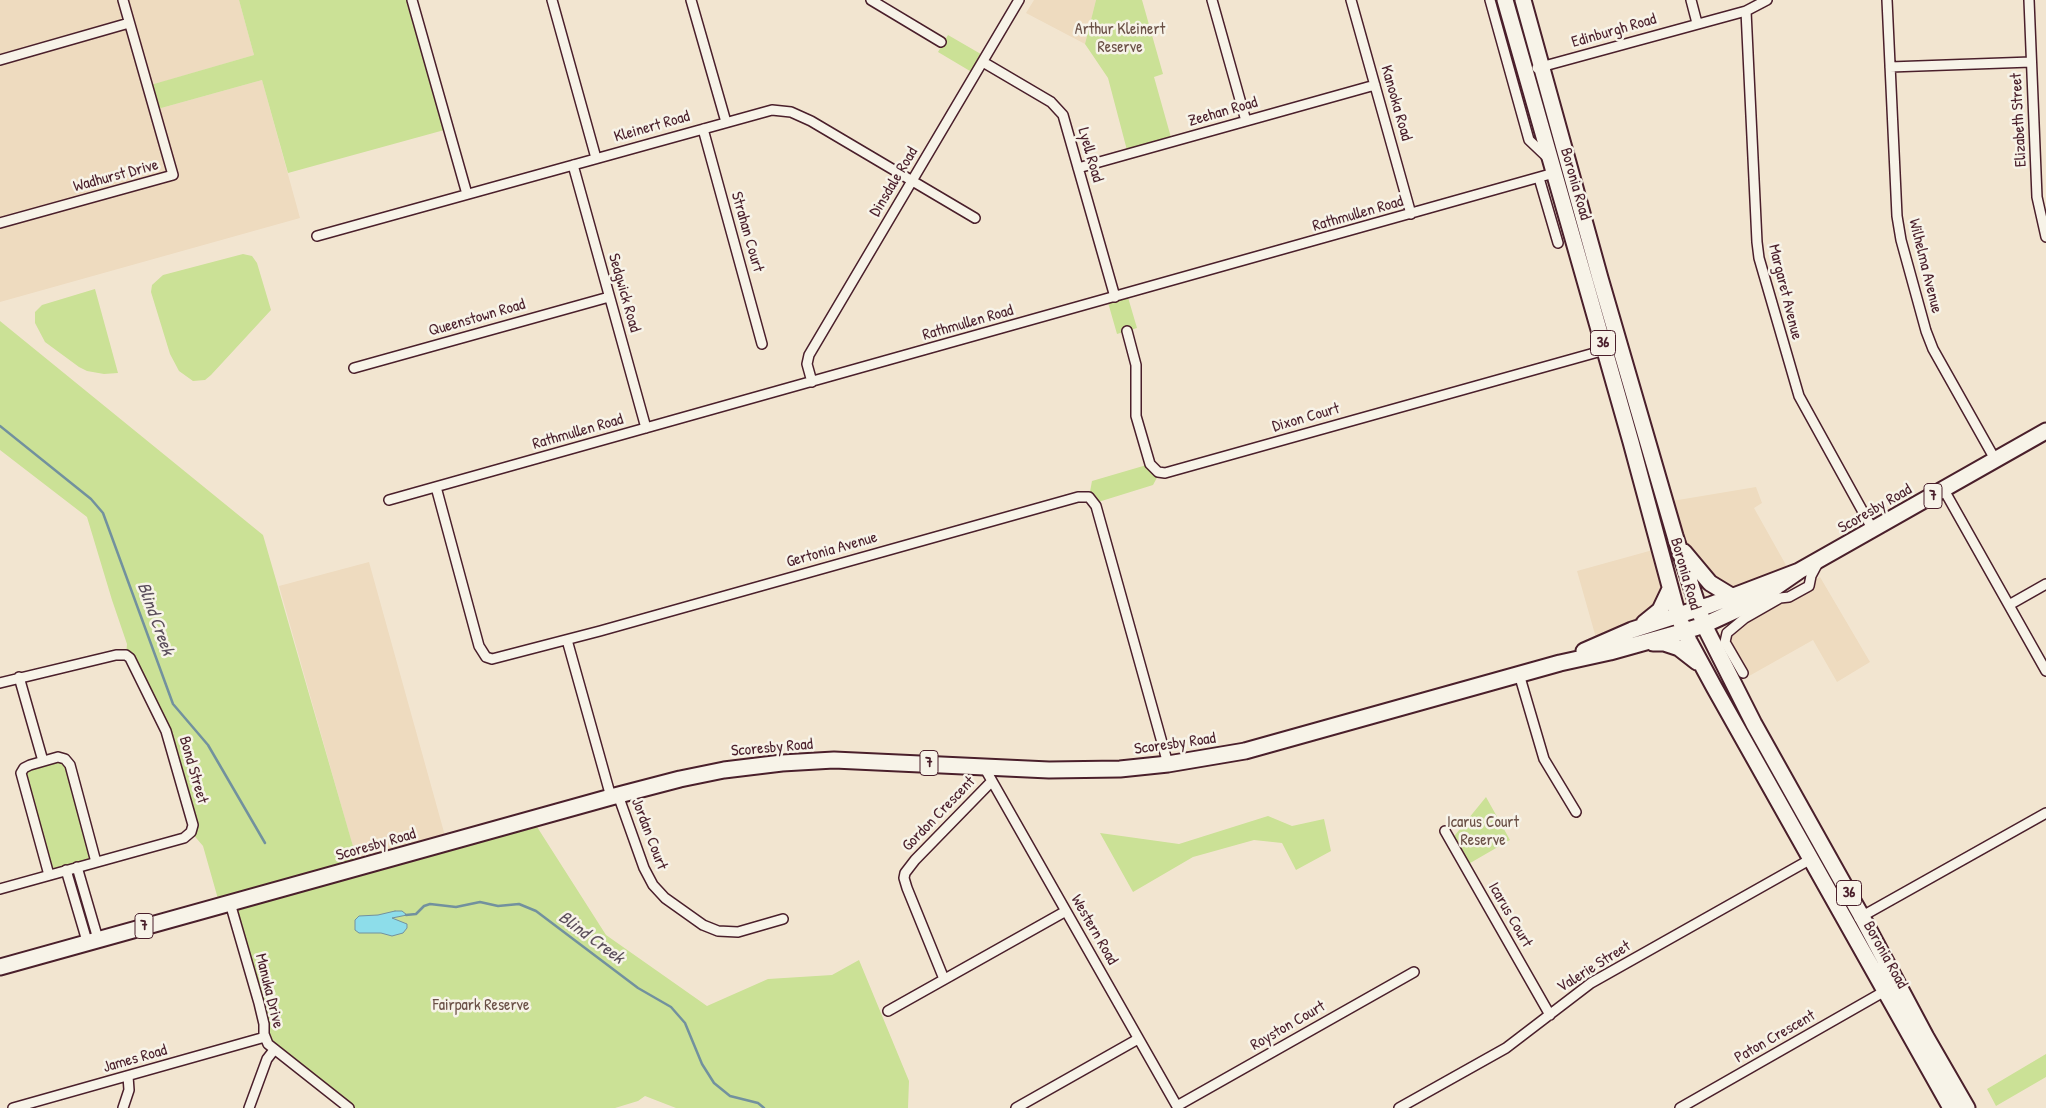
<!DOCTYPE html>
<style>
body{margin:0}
canvas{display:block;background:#f2e5d0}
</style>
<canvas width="2046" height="1108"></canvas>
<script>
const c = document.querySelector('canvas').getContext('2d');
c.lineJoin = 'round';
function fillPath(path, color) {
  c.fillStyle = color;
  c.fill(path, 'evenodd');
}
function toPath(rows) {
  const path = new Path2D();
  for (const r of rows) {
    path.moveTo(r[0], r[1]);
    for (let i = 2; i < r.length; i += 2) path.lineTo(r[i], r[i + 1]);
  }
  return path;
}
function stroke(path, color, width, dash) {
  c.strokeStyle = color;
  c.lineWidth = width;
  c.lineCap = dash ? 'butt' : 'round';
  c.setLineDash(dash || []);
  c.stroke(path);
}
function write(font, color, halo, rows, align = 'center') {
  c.font = font + ' "Patrick Hand",sans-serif';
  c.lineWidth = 5;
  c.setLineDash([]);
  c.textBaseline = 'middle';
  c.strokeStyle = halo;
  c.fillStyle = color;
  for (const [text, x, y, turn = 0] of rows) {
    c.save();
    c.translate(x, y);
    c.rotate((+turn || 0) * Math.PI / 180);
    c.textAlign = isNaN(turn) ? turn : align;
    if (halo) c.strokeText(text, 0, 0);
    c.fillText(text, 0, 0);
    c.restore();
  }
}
const built = toPath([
 [0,0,239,0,254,55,148,86,154,110,262,80,300,218,0,302],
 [1034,0,1096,0,1085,44,1026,13],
 [1756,487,1762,503,1754,508,1791,574,1733,597,1695,567,1666,502],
 [1660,548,1670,589,1660,610,1598,645,1577,571],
 [369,562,447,843,359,868,279,586],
 [1820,577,1870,662,1837,682,1813,640,1742,680,1719,636,1725,627]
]);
const green = toPath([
 [239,0,412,0,448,129,288,173,262,80,154,110,147,86,254,55],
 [1096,0,1142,0,1163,74,1154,77,1172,141,1128,154,1108,78,1085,44],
 [948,35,986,57,975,74,938,52],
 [243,254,252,256,257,263,271,310,211,375,205,380,193,381,179,371,170,354,151,292,152,285,163,275],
 [95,289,118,373,104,374,87,371,79,367,45,342,35,323,35,312,42,305],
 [1127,294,1137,328,1117,334,1107,299],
 [0,321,263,535,359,867,532,819,606,935,707,1006,768,979,832,975,859,960,909,1081,908,1108,676,1108,645,1096,638,1101,615,1108,349,1108,271,1047,230,903,220,906,203,846,191,832,168,739,126,655,127,644,112,600,87,517,0,450],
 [1150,464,1160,472,1153,485,1095,503,1089,497,1092,481],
 [65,759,96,862,49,875,22,778,25,767],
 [1486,797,1510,840,1465,866,1451,840],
 [1268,816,1292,826,1324,819,1331,851,1296,870,1282,843,1254,840,1193,857,1133,892,1100,833,1179,844],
 [2046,1054,2046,1077,1996,1106,1987,1089]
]);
const water = toPath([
 [395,911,402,911,407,915,392,918,407,924,407,928,403,933,392,936,381,933,359,933,355,930,355,920,359,916,378,915,395,911]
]);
const stream = toPath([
 [0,426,91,499,103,513,173,704,208,745,265,843],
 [406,915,416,914,424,906,430,904,456,907,480,902,498,906,519,904,536,911,638,988,671,1007,685,1023,702,1064,714,1083,730,1096,758,1103,764,1108]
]);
const street = toPath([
 [412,0,467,194],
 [552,0,596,158],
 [691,0,726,122],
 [871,0,941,42],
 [1212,0,1246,121],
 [1351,0,1411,214],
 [1490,0,1529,140,1549,159],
 [1691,0,1697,23],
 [1887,0,1897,216,1901,240,1926,331,1933,349,1996,461],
 [2029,0,2037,197,2046,237],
 [1746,11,1757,242,1759,258,1799,396,1873,530],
 [0,60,129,23],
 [983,62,1051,102,1063,115,1115,297],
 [1890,67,2031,62],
 [1537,68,1746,11,1767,0],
 [703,129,762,344],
 [573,165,646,428],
 [1078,168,1375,85],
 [1539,178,1558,243],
 [0,223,173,175,123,0],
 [317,236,772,110,791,112,811,121,975,218],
 [1127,331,1136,365,1136,416,1150,464,1158,472,1165,473,1605,350],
 [354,368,609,297],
 [812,382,807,364,809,355,1019,0],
 [436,487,479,646,486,657,492,659,600,631,1078,497,1089,497,1096,506,1168,764],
 [1944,490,2046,671],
 [389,500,1554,173],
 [2009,605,2046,584],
 [567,640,611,797],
 [1743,673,1725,642,1727,633,1745,618,1780,598,1789,597,1809,586,1811,576,1819,561],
 [1519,674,1544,759,1576,812],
 [19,677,43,761],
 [0,683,116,655,126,655,130,658,166,731,193,825,191,832,184,838,0,889],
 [984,767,1178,1108],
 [618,795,644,868,653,885,665,898,703,925,718,931,738,932,783,919],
 [1445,831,1550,1015],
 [77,867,98,939],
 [66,870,87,941],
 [49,875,21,773,24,768,30,765,58,757,65,759,70,765,96,862],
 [230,903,259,1003,264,1024,264,1034,268,1044,349,1108],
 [1859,918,2046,813],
 [944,979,907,888,904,878,905,873,915,860,992,781],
 [888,1011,1066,911],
 [1177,1106,1414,972],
 [13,1108,265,1037],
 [123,1108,129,1090,128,1076],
 [249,1108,267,1059,274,1050],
 [1016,1108,1138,1039],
 [1399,1108,1506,1048,1591,983,1811,859],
 [1680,1108,1885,991]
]);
const primary = toPath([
 [1505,0,1631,442,1678,616,1689,641,1714,687,1951,1108],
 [1523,0,1600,278,1675,536,1704,625,1754,724,1862,917,1926,1037,1967,1108],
 [1684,552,1710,583,1733,597],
 [1644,623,1660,610,1670,589],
 [1653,643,1664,643,1679,648,1697,662],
 [1584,651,1632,630,1710,605,1799,571,2046,431],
 [0,967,611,797,680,779,724,770,782,763,834,760,1049,770,1120,769,1168,764,1245,751,1560,663,1610,652,1685,631,1704,625,1754,602,1799,571]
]);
const shields = [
 [1603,343,25],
 [1933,496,18],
 [929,763,18],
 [1849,893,25],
 [144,926,18]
];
const shieldNames = [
 ["36",1603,343],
 ["7",1933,496],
 ["7",929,763],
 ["36",1849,893],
 ["7",144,926]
];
const parkNames = [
 ["Arthur Kleinert",1120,30],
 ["Reserve",1120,48],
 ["Icarus Court",1483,823],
 ["Reserve",1483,841],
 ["Fairpark Reserve",481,1006]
];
const streetNames = [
 ["Edinburgh Road",1614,31,-16],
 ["Kanooka Road",1396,103,74],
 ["Zeehan Road",1223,112,-16],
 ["Elizabeth Street",2019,120,-93],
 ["Kleinert Road",652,127,-16],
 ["Lyell Road",1090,155,74],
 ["Wadhurst Drive",116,176,-15],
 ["Dinsdale Road",894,182,-59],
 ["Boronia Road",1575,184,74],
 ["Rathmullen Road",1358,214,-16],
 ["Strahan Court",747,232,74],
 ["Wilhelma Avenue",1925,266,76],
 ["Margaret Avenue",1785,292,76],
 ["Sedgwick Road",624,293,74],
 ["Queenstown Road",477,318,-16],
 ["Rathmullen Road",968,323,-16],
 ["Dixon Court",1306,418,-16],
 ["Rathmullen Road",578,432,-16],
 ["Scoresby Road",1875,509,-30],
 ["Gertonia Avenue",832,550,-16],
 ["Boronia Road",1685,574,74],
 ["Scoresby Road",1175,744,-8],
 ["Scoresby Road",772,748,-5],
 ["Bond Street",193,770,74],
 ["Gordon Crescent",939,814,-46],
 ["Jordan Court",649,834,69],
 ["Scoresby Road",376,845,-16],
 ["Icarus Court",1510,915,60],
 ["Western Road",1094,930,60],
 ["Boronia Road",1885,955,61],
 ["Valerie Street",1594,967,-32],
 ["Manuka Drive",269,991,76],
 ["Royston Court",1288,1026,-30],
 ["Paton Crescent",1775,1037,-30],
 ["James Road",135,1059,-16]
];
const waterNames = [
 ["Blind Creek",155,619,70],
 ["Blind Creek",591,938,36]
];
fillPath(built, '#eedbbf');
fillPath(green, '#cbe196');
fillPath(water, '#8dddea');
stroke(water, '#72919e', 1);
stroke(stream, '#72919e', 2.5);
stroke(street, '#4a1f2b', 12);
stroke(primary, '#4a1f2b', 19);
stroke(street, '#f7f3e8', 9);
stroke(primary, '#f7f3e8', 15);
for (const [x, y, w] of shields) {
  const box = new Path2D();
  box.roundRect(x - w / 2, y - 12.5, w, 25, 4);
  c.fillStyle = '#f7f3e8';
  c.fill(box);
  stroke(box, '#4a1f2b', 1);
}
write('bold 15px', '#4a1f2b', null, shieldNames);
write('16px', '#6a5046', '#f7f3e8', parkNames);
write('16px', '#4a1f2b', '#f7f3e8', streetNames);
write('italic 18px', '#5b4e5b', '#f7f3e8', waterNames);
</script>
